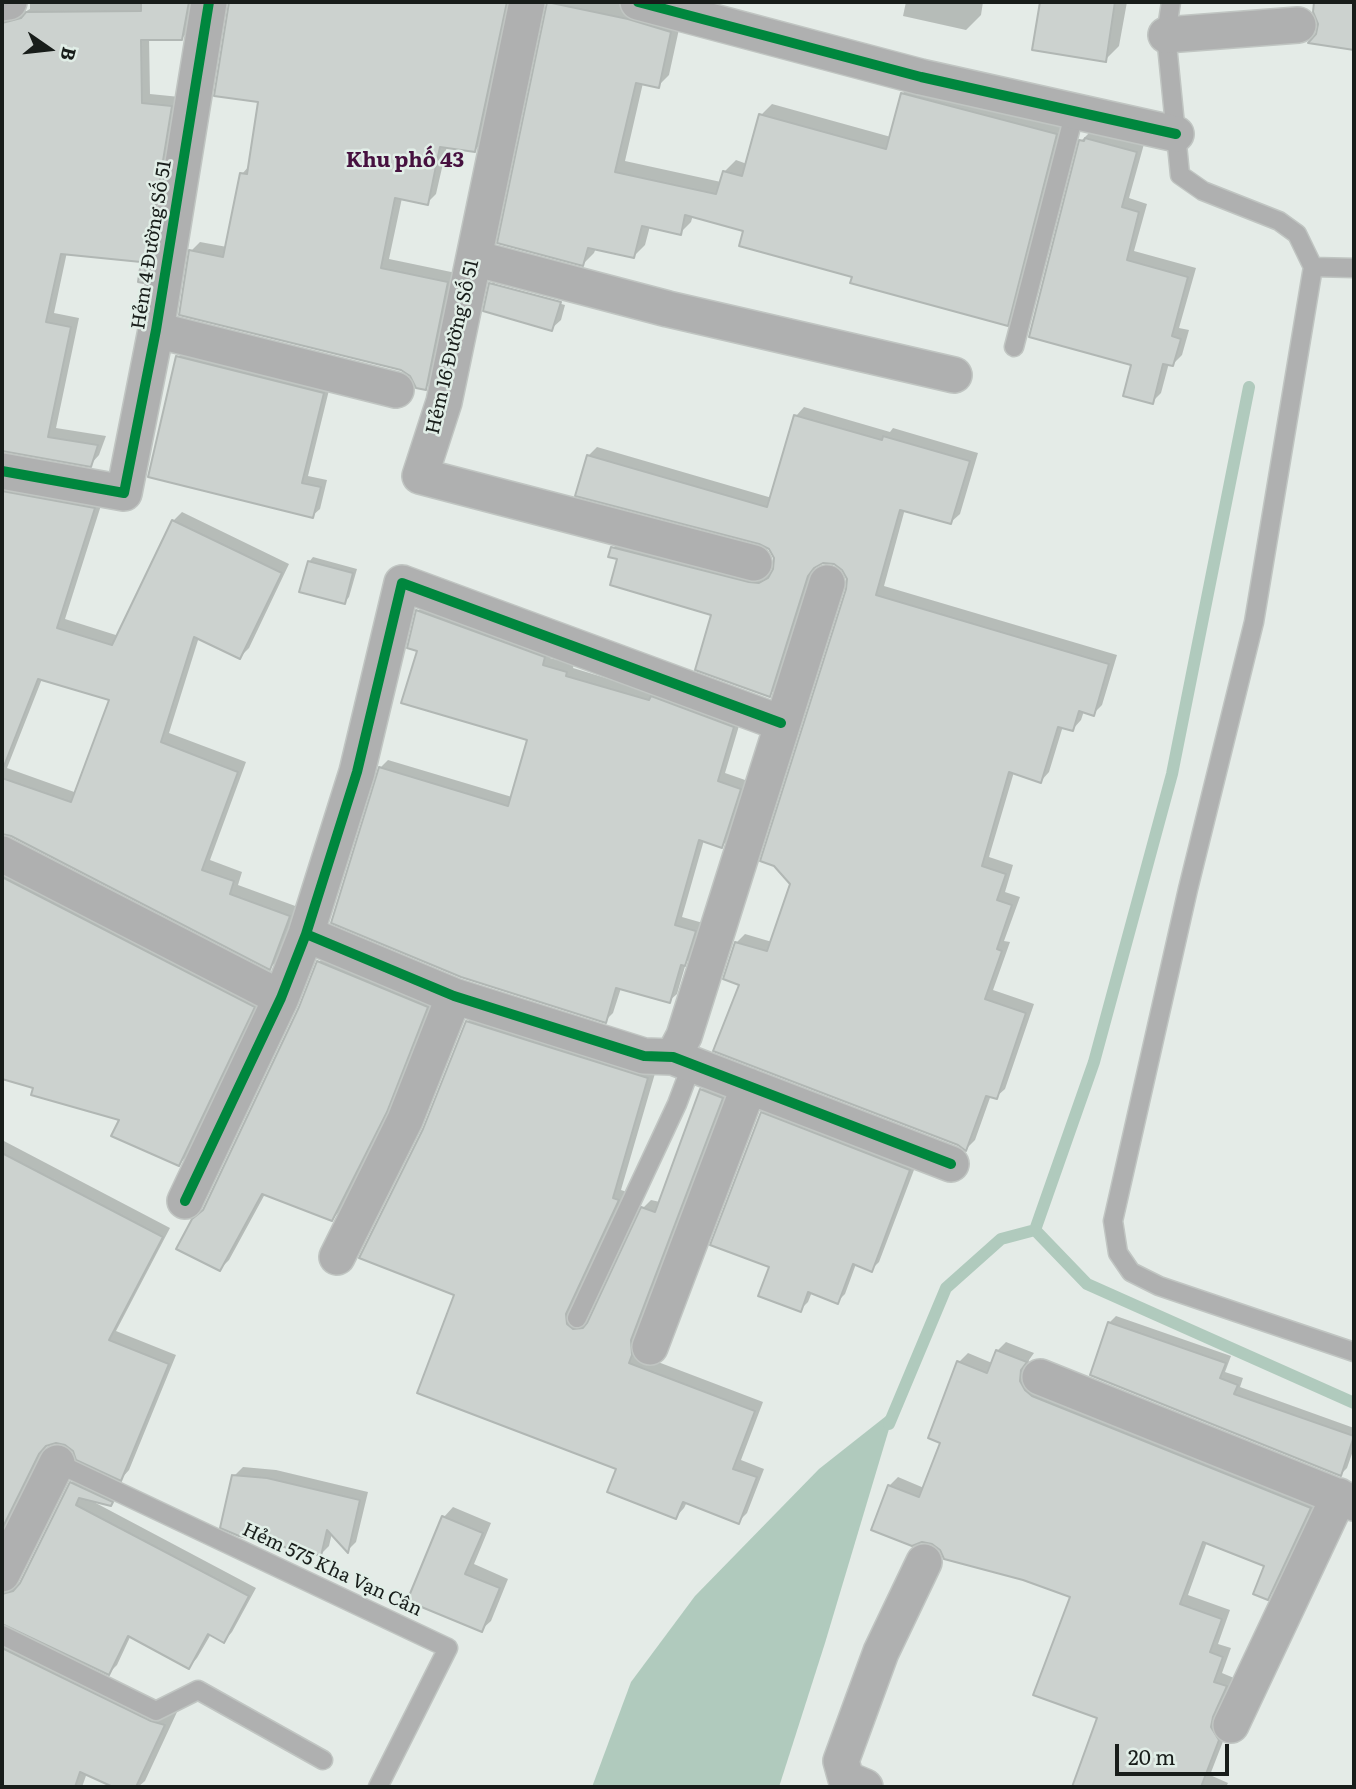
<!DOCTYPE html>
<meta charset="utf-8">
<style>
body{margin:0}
#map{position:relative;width:1356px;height:1789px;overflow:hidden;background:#e4ebe7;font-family:Literata,serif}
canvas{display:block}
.frame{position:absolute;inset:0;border:4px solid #181d1a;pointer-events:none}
.north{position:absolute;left:14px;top:14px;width:70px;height:70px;-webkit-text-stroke:5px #e1eee7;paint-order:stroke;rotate:104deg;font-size:19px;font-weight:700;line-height:28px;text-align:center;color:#181d1a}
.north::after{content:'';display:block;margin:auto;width:24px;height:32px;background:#181d1a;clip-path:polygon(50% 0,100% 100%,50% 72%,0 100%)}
.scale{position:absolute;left:1115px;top:1744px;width:114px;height:32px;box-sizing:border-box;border:4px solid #181d1a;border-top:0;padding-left:9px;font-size:21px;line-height:24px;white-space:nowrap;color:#181d1a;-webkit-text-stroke:5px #e1eee7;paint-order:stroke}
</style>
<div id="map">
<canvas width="1356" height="1789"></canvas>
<div class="frame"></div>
<div class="north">B</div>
<div class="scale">20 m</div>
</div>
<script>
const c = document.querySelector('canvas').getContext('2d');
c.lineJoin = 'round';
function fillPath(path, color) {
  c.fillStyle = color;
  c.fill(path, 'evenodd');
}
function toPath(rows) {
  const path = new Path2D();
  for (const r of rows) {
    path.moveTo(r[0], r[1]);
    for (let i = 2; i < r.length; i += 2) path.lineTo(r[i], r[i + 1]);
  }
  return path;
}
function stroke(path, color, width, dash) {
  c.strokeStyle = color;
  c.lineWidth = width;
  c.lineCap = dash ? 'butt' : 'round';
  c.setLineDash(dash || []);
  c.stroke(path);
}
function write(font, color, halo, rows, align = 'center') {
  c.font = font + ' Literata,serif';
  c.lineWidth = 5;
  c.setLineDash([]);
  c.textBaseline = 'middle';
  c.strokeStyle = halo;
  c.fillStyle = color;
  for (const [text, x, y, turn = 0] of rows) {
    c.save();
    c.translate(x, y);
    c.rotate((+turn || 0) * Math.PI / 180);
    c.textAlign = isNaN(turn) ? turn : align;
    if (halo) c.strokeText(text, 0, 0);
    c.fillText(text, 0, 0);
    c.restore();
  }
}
const water = toPath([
 [895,1409,825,1643,779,1787,592,1787,631,1682,695,1596,819,1469]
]);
const shadow = toPath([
 [30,2,195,2,191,29,182,38,149,38,150,94,180,97,152,272,143,281,143,261,67,252,54,313,79,318,56,428,106,436,99,455,90,465,2,450,2,11,5,13,23,13,30,9],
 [230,2,514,2,484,141,475,150,447,146,436,194,427,203,402,198,389,259,456,273,434,379,425,388,412,375,191,251,200,242,227,247,242,174,250,165,260,101],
 [548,2,633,2,681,20,669,75,658,86,643,83,625,161,721,182,724,172,736,160,747,164,761,115,772,104,891,137,903,93,914,82,1068,123,1019,312,1007,324,854,276,745,229,693,215,691,222,680,233,650,226,645,245,634,256,596,248,594,253,583,264,500,242],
 [906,2,983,2,981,15,966,30,903,16],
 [1042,2,1127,2,1119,46,1105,60,1034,49],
 [1090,132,1144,144,1129,198,1147,204,1134,251,1196,268,1179,328,1189,330,1182,355,1173,364,1169,363,1161,393,1152,402,1133,364,1081,141],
 [500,274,569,292,566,301,495,283,495,286,565,305,561,320,551,329,491,284],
 [185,350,330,386,308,476,327,480,320,509,312,516,178,357],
 [804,407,890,432,893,428,978,453,960,514,951,522,905,509,884,586,1117,655,1102,705,1093,714,1084,711,1081,720,1073,729,1063,726,1049,772,1041,781,1014,772,989,857,1013,865,1005,892,1020,897,1004,941,1010,942,993,990,1034,1004,1005,1089,996,1097,991,1095,975,1140,966,1149,741,984,736,943,745,934,772,942,796,872,848,589,848,578,843,568,833,562,822,562,816,566,778,687,769,695,714,614,620,558,613,548,622,539,759,575,773,572,775,556,769,547,588,456,597,447,772,498,796,416],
 [2,479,103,499,65,619,119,636,173,521,182,512,289,564,249,648,240,657,199,637,169,733,246,762,210,860,242,872,238,885,298,907,279,959,270,968,12,834,2,832],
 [42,679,112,699,77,793,7,768],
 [313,557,357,569,349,597,345,602,309,562],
 [426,603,552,650,550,658,574,664,573,668,741,719,725,773,748,781,730,838,722,846,704,840,682,917,703,923,692,956,686,963,677,994,669,1001,621,988,613,1013,605,1021,380,768,388,760,512,797,529,739,419,650,409,647,418,611],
 [2,863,262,998,188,1155,179,1164,121,1119,35,1087,2,1077],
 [328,952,436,998,395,1101,341,1210,332,1219,265,1194,229,1260,220,1269,206,1209,301,1007,319,962],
 [476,1013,656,1070,621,1190,627,1192,582,1321,591,1320,643,1208,651,1200,660,1202,701,1090,710,1081,730,1089,637,1354,763,1402,741,1460,764,1469,747,1513,738,1522,687,1502,684,1508,676,1517,618,1468,456,1294,425,1130,467,1022],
 [770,1106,917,1162,879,1262,871,1270,856,1264,845,1294,837,1302,812,1292,808,1302,800,1310,771,1266,762,1113],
 [2,1140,170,1228,116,1331,176,1355,129,1470,121,1479,66,1443,55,1441,47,1444,2,1535],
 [1116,1316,1231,1356,1225,1372,1243,1378,1240,1387,1354,1428,1354,1448,1347,1468,1341,1474,1092,1374,1110,1322],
 [1006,1342,1034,1353,1029,1360,1028,1371,1319,1499,1276,1589,1267,1598,1266,1565,1207,1542,1188,1595,1230,1610,1218,1644,1231,1648,1222,1673,1234,1678,1227,1731,1210,1775,1228,1783,1226,1787,1074,1787,1100,1717,1072,1596,942,1549,889,1486,898,1477,924,1488,942,1441,959,1362,968,1353,992,1363,997,1351],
 [243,1467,276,1470,368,1492,356,1542,348,1550,332,1533,329,1546,321,1554,234,1476],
 [80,1475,119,1495,111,1504,92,1501,256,1588,232,1632,224,1641,211,1634,197,1658,189,1667,131,1635,117,1665,109,1673,7,1623,2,1623,2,1584,14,1586,22,1583,72,1483],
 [453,1507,491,1523,474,1564,508,1579,491,1621,481,1630,409,1600,444,1517],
 [2,1634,165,1708,177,1712,145,1781,138,1787,117,1787,87,1773,82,1787,2,1787,2,1755,8,1737,2,1733]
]);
const stream = toPath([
 [1035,1230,1087,1284,1354,1403],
 [889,1424,946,1288,1001,1239,1035,1230,1094,1062,1172,774,1249,387]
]);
const building = toPath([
 [141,2,189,2,182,40,141,40,142,103,172,106,143,283,138,282,141,262,61,254,46,322,71,327,48,437,98,445,91,467,2,451,2,23,21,18,26,12,141,11,141,2],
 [229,2,507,2,475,152,440,147,428,205,395,198,381,268,448,282,426,390,416,388,410,376,401,370,179,315,189,250,223,257,240,173,247,174,258,102,214,96,229,2],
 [547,2,628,19,671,32,659,88,636,83,615,172,716,194,723,171,742,176,759,114,886,149,901,93,1057,134,1008,326,850,283,852,277,739,246,743,231,685,215,681,235,642,226,634,258,588,248,583,266,497,243,547,2],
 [1040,2,1115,2,1106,62,1032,50,1040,2],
 [1314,2,1354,2,1354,50,1308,43,1316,34,1318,24,1313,12,1314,2],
 [1085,138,1137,152,1122,207,1139,212,1127,260,1188,277,1172,336,1181,339,1173,366,1163,364,1153,404,1123,396,1131,365,1029,337,1079,140,1084,141,1085,138],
 [489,283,561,302,552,331,483,311,489,283],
 [176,356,324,393,302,483,321,487,313,518,148,477,176,356],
 [794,415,882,440,883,436,970,461,951,524,900,510,876,595,1109,664,1094,716,1079,711,1073,731,1058,727,1041,783,1009,772,982,866,1006,874,997,900,1012,905,997,949,1002,951,985,999,1026,1013,997,1099,986,1096,966,1151,958,1145,713,1051,739,985,723,979,735,942,767,951,790,884,774,866,760,861,846,589,847,579,842,570,834,564,823,563,814,568,808,576,770,697,695,670,711,615,610,585,617,559,608,557,611,547,749,582,759,583,768,578,773,569,774,558,769,549,759,544,575,496,587,455,767,507,794,415],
 [2,491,95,508,57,628,112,645,172,520,282,573,240,659,194,637,161,742,238,772,202,870,234,881,230,894,290,916,270,970,11,836,2,834,2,778,71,802,109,700,38,679,4,766,2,766,2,491],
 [308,561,353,573,345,604,299,592,308,561],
 [416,610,545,657,543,665,567,672,566,676,649,700,651,696,734,727,718,781,741,789,722,848,699,840,675,925,696,931,685,966,681,965,670,1003,616,988,606,1023,461,977,331,923,379,767,508,806,527,740,401,703,417,651,407,648,416,610],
 [2,877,255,1007,179,1166,111,1136,119,1120,31,1095,33,1088,2,1079,2,877],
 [317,961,428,1007,387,1112,332,1221,262,1194,220,1271,176,1249,192,1219,203,1210,299,1007,317,961],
 [466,1021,648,1078,613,1198,619,1200,566,1314,567,1324,573,1329,583,1328,587,1323,641,1207,655,1212,700,1089,723,1098,631,1340,632,1355,629,1363,755,1411,733,1469,757,1477,739,1524,683,1502,676,1519,607,1492,616,1469,417,1393,454,1295,359,1258,423,1129,466,1021],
 [761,1112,910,1170,872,1272,853,1264,838,1304,808,1292,801,1312,758,1296,769,1267,710,1245,761,1112],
 [2,1153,163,1237,109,1340,169,1364,121,1481,76,1460,73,1451,65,1445,56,1443,46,1446,39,1454,2,1529,2,1153],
 [1108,1322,1226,1363,1220,1378,1238,1385,1234,1394,1354,1436,1341,1476,1090,1375,1108,1322],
 [996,1350,1027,1362,1021,1370,1020,1381,1025,1390,1032,1396,1311,1508,1268,1600,1253,1594,1264,1566,1203,1542,1180,1604,1222,1619,1210,1652,1223,1657,1214,1682,1227,1686,1213,1717,1211,1727,1219,1740,1201,1787,1072,1787,1097,1718,1033,1695,1070,1597,1023,1580,944,1559,940,1550,932,1544,922,1542,912,1546,871,1530,888,1485,919,1497,940,1443,928,1438,957,1361,987,1373,996,1350],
 [232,1475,267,1478,360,1500,348,1553,327,1530,321,1556,239,1536,220,1528,232,1475],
 [70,1482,113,1502,111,1506,79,1498,76,1505,249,1596,224,1643,208,1634,189,1669,128,1636,109,1675,2,1624,2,1594,13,1591,20,1583,70,1482],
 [442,1516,483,1533,465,1574,500,1588,482,1632,407,1601,442,1516],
 [2,1648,151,1721,165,1725,136,1787,113,1787,80,1772,75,1787,2,1787,2,1648]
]);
const lane = toPath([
 [1171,2,1166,35,1180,175,1203,191,1279,221,1297,234,1313,267,1354,268],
 [1313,267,1254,622,1188,889,1113,1221,1118,1253,1131,1272,1159,1286,1354,1352],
 [1014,347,1075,111],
 [577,1318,677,1104,692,1064],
 [57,1463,448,1648,378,1787],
 [2,1635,156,1711,198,1690,323,1760]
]);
const street = toPath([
 [527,2,444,402,420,476,754,563],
 [638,2,921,77,1176,134],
 [2,3,9,2],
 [1166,35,1298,25],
 [474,258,668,309,954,375],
 [156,330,396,390],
 [2,471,124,493,156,330,209,2],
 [2,854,281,998],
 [306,934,454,996,644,1056,673,1057,951,1164],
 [673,1057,684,1036,827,583],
 [185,1201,281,998,306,934,357,772,402,583,781,723],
 [337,1257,405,1120,454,996],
 [650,1347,749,1086],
 [1040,1377,1354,1503],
 [2,1574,57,1463],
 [1231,1725,1339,1496],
 [865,1787,846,1779,841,1761,881,1652,924,1562]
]);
const cycleway = toPath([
 [638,2,921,77,1176,134],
 [2,471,124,493,156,330,209,2],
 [306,934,454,996,644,1056,673,1057,951,1164],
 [185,1201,281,998,306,934,357,772,402,583,781,723]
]);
const streetNames = [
 ["Hẻm 4 Đường Số 51",152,245,-81],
 ["Hẻm 16 Đường Số 51",453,347,-77],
 ["Hẻm 575 Kha Vạn Cân",332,1570,25]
];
const neighbourhoodNames = [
 ["Khu phố 43",405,161]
];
fillPath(water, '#b0cabd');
fillPath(shadow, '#0003');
stroke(stream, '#b0cabd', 12);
fillPath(building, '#ccd2cf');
stroke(building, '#b1b7b4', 2);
stroke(lane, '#c0c5c2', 21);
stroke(street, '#c0c5c2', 38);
stroke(lane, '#afb0b0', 18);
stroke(street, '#afb0b0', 35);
stroke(cycleway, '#00873e', 10);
write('19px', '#181d1a', '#e1eee7', streetNames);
write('bold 21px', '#46113f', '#e1eee7', neighbourhoodNames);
</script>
